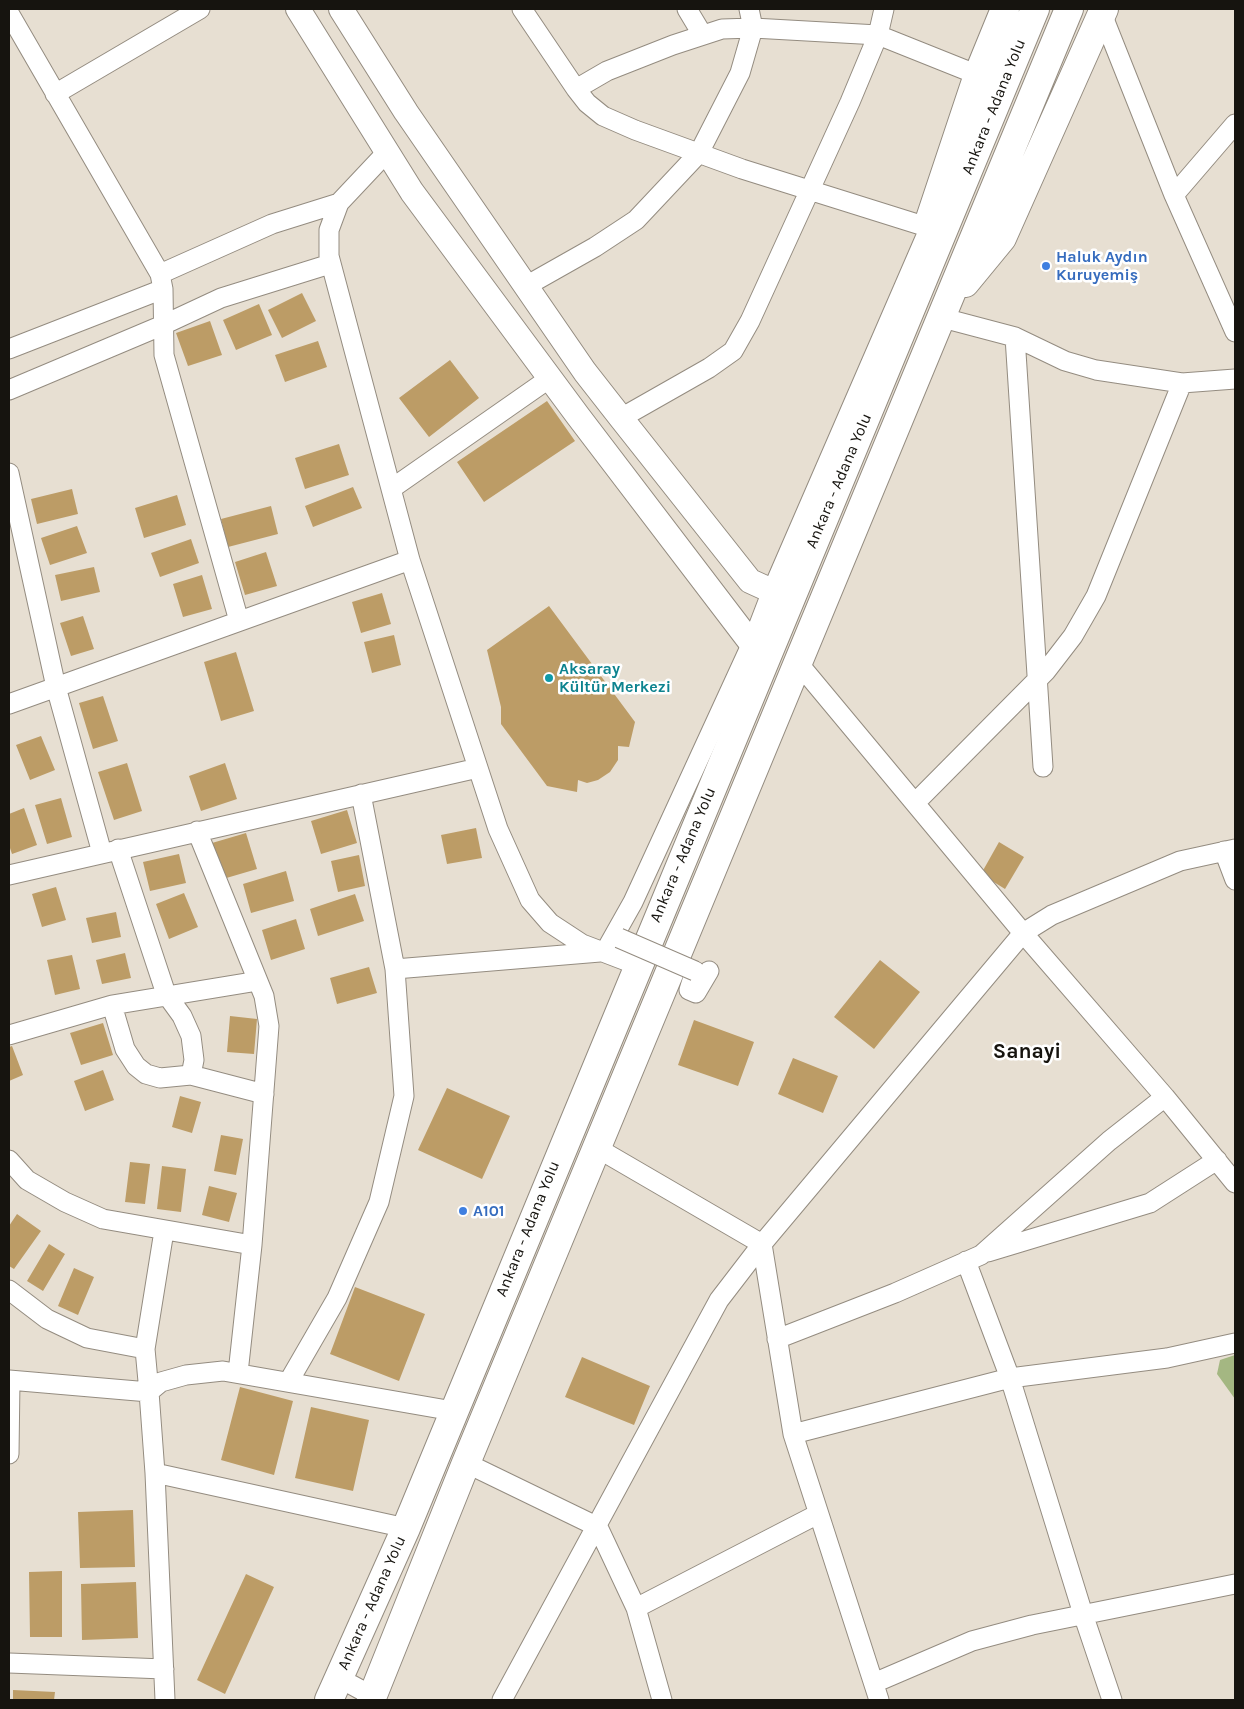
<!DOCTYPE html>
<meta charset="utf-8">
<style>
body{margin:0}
#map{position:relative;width:1244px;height:1709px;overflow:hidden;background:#e7dfd2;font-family:Karla,sans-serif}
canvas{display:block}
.frame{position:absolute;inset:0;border:10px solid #16140f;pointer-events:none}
</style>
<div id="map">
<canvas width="1244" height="1709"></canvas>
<div class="frame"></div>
</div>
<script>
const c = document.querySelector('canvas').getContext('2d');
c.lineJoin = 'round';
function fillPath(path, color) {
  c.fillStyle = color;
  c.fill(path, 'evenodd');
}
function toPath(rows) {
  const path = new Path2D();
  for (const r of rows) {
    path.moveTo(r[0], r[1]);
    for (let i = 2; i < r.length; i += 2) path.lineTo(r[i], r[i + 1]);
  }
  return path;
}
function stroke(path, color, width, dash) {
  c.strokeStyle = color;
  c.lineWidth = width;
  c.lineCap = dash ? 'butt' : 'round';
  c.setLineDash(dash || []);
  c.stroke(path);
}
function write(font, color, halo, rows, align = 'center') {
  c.font = font + ' Karla,sans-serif';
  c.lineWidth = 5;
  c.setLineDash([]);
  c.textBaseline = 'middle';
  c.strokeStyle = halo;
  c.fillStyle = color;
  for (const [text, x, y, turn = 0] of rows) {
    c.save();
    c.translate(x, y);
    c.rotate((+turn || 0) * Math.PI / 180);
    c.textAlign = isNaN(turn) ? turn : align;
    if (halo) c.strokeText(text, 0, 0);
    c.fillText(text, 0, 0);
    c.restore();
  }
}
const green = toPath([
 [1235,1355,1235,1399,1217,1374,1220,1360]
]);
const building = toPath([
 [302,293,316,321,282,338,268,310],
 [259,304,272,335,236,350,223,320],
 [210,321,222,355,188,366,176,333],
 [318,341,327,367,285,382,275,355],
 [450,360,479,398,429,437,399,398],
 [547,401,575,441,484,502,457,462],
 [339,444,349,475,305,489,295,458],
 [353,487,362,508,313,527,305,506],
 [72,489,78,514,37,524,31,499],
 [177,495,186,525,144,538,135,508],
 [271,506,278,534,228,547,221,519],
 [77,526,87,553,50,565,41,538],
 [191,539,199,563,160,577,151,553],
 [266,552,277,586,245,595,235,562],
 [94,567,100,592,61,601,55,575],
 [202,575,212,609,183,617,173,584],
 [382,593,391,624,361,633,352,602],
 [549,606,635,722,629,747,618,746,618,760,610,772,598,780,587,783,578,780,577,792,547,786,501,724,501,707,487,650],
 [83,616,94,649,71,656,60,623],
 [394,635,401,665,372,673,364,642],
 [236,652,254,711,221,721,204,662],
 [103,696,118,741,93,749,79,703],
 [41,736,55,770,30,780,16,745],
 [127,763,142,811,114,820,98,772],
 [225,763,237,799,201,811,189,776],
 [61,798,72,837,47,844,35,805],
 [24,808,37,845,12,854,9,845,9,814],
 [347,810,357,843,321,854,311,821],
 [476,828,482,858,447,864,441,835],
 [246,833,257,869,223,879,212,843],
 [999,842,1024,857,1005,889,981,874],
 [179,854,186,883,150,891,143,862],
 [359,855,365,886,338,892,331,861],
 [286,871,294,901,251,913,243,884],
 [56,887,66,920,42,927,32,894],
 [184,893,198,927,169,939,156,904],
 [355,894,364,921,318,936,310,909],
 [116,912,121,937,92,943,86,918],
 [296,919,305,949,271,960,262,930],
 [125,953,131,978,102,984,96,960],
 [72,955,80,989,55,995,47,960],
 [880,960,920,992,874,1049,834,1017],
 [369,967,377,993,337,1004,330,978],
 [230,1016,257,1019,254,1054,227,1052],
 [694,1020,754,1042,738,1086,678,1065],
 [103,1023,113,1055,81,1065,70,1033],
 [12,1046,23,1075,9,1081,9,1047],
 [793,1058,838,1076,823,1113,778,1094],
 [103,1070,114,1100,85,1111,74,1081],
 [447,1088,510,1116,482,1179,418,1150],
 [180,1096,201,1102,192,1133,172,1127],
 [221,1135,243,1139,236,1175,214,1171],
 [130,1162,150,1164,145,1204,125,1202],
 [162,1166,186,1169,181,1212,157,1209],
 [209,1186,237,1193,229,1222,202,1215],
 [17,1214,41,1231,14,1269,9,1266,9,1226],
 [49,1244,65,1254,43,1291,27,1281],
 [74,1268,94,1277,78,1315,58,1306],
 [355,1287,425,1314,399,1381,330,1354],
 [582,1357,650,1386,634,1425,565,1397],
 [240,1387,293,1401,274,1475,221,1460],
 [311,1407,369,1420,353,1491,295,1478],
 [133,1510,135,1567,80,1568,78,1512],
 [62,1571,62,1637,30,1637,29,1572],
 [246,1574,274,1587,225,1694,197,1680],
 [136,1582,138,1638,82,1640,81,1584],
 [13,1690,55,1692,54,1700,13,1700]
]);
const minor = toPath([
 [522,9,576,89,607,71,673,45,722,29,753,28,878,35,978,75],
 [687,9,702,34],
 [9,13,160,274,163,289,164,355,239,621],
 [1102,14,1174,195,1235,332],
 [576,89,587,103,603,116,635,130,742,169,927,227],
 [55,94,200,9],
 [387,152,339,203,329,230,329,256,410,560,498,829,530,900,550,923,582,944,637,965],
 [1174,195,1235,124],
 [160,274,272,224,339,203],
 [526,286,595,247,636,220,699,153,740,73,753,28,749,9],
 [943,318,1015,337,1065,361,1096,370,1182,383,1235,379],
 [1015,337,1043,767],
 [9,349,163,289],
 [9,390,163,325,221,298,330,264],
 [621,418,709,368,733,351,750,321,850,102,878,35,884,9],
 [9,473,56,687,102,853],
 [391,489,550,378],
 [799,664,1023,933,1165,1097,1235,1183],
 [9,704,410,560],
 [915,803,1046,671,1073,636,1096,596,1182,383],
 [197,831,264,996,269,1026,252,1245,238,1373],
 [1224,851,1235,880],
 [9,875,478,768],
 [606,950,633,902,752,643,772,591,926,236],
 [395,969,600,952],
 [695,971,689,990,696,993,709,971],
 [112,1005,125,1049,136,1066,146,1074,160,1078,191,1075,194,1060,191,1036,182,1016,166,994,118,849],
 [9,1035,112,1005,258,981],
 [191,1075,264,1094],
 [597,1148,762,1244,793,1434,879,1700],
 [9,1160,27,1180,65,1202,103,1219,252,1245],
 [164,1231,145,1349,149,1392,161,1382,186,1375,223,1371,453,1411],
 [988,1252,1150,1203,1217,1160],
 [966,1261,1010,1378,1083,1614,1112,1700],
 [9,1290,47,1319,87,1338,145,1349],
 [777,1339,895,1293,981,1255,1109,1141,1165,1097],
 [9,1380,149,1392,155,1473,165,1700],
 [289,1381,337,1298,379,1202,404,1096,395,969,361,794],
 [793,1434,1010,1378,1167,1358,1235,1343],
 [9,1454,10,1381],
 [466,1463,598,1527,636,1608,662,1700],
 [155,1473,406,1528],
 [636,1608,818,1514],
 [9,1663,164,1669],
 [874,1683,972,1641,1032,1625,1235,1584],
 [352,1685,363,1691],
 [502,1700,719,1300,762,1244,1023,933,1052,915,1180,861,1235,849]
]);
const major = toPath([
 [298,9,412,192,578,416,764,660],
 [341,9,406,112,585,372,621,418,750,581,772,591,794,586]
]);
const highway = toPath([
 [930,219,978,75,1005,9],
 [965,283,1002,238,1104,9],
 [329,1700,406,1528,1035,9],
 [371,1700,466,1463,1069,9]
]);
const minorBridge = toPath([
 [619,938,695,971]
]);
const markers = [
 [1046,266,5,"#3f7fe0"],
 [549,678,5,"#0f9aa8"],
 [463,1211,5,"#3f7fe0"]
];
const streetNames = [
 ["Ankara - Adana Yolu",994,107,-68],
 ["Ankara - Adana Yolu",839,481,-67],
 ["Ankara - Adana Yolu",683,855,-67],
 ["Ankara - Adana Yolu",528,1229,-68],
 ["Ankara - Adana Yolu",372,1603,-66]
];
const shopNames = [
 ["Haluk Aydın",1056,257],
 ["Kuruyemiş",1056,275],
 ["A101",473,1211]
];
const cultureNames = [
 ["Aksaray",559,669],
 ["Kültür Merkezi",559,687]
];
const districtNames = [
 ["Sanayi",1027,1052]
];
fillPath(green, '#a4b782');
fillPath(building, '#bc9c66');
stroke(minor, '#948c80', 21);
stroke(major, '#948c80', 26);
stroke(highway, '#948c80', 30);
stroke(minor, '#fff', 19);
stroke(major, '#fff', 24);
stroke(highway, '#fff', 28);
stroke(minorBridge, '#948c80', 21, []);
stroke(minorBridge, '#fff', 19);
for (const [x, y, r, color] of markers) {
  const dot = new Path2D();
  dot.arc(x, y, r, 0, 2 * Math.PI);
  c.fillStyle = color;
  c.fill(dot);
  stroke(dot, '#fff', 2);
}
write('16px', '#16140f', '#fff', streetNames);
write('bold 16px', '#366cbe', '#fff', shopNames, 'left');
write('bold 16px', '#0d838f', '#fff', cultureNames, 'left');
write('bold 21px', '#16140f', '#fff', districtNames);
</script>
